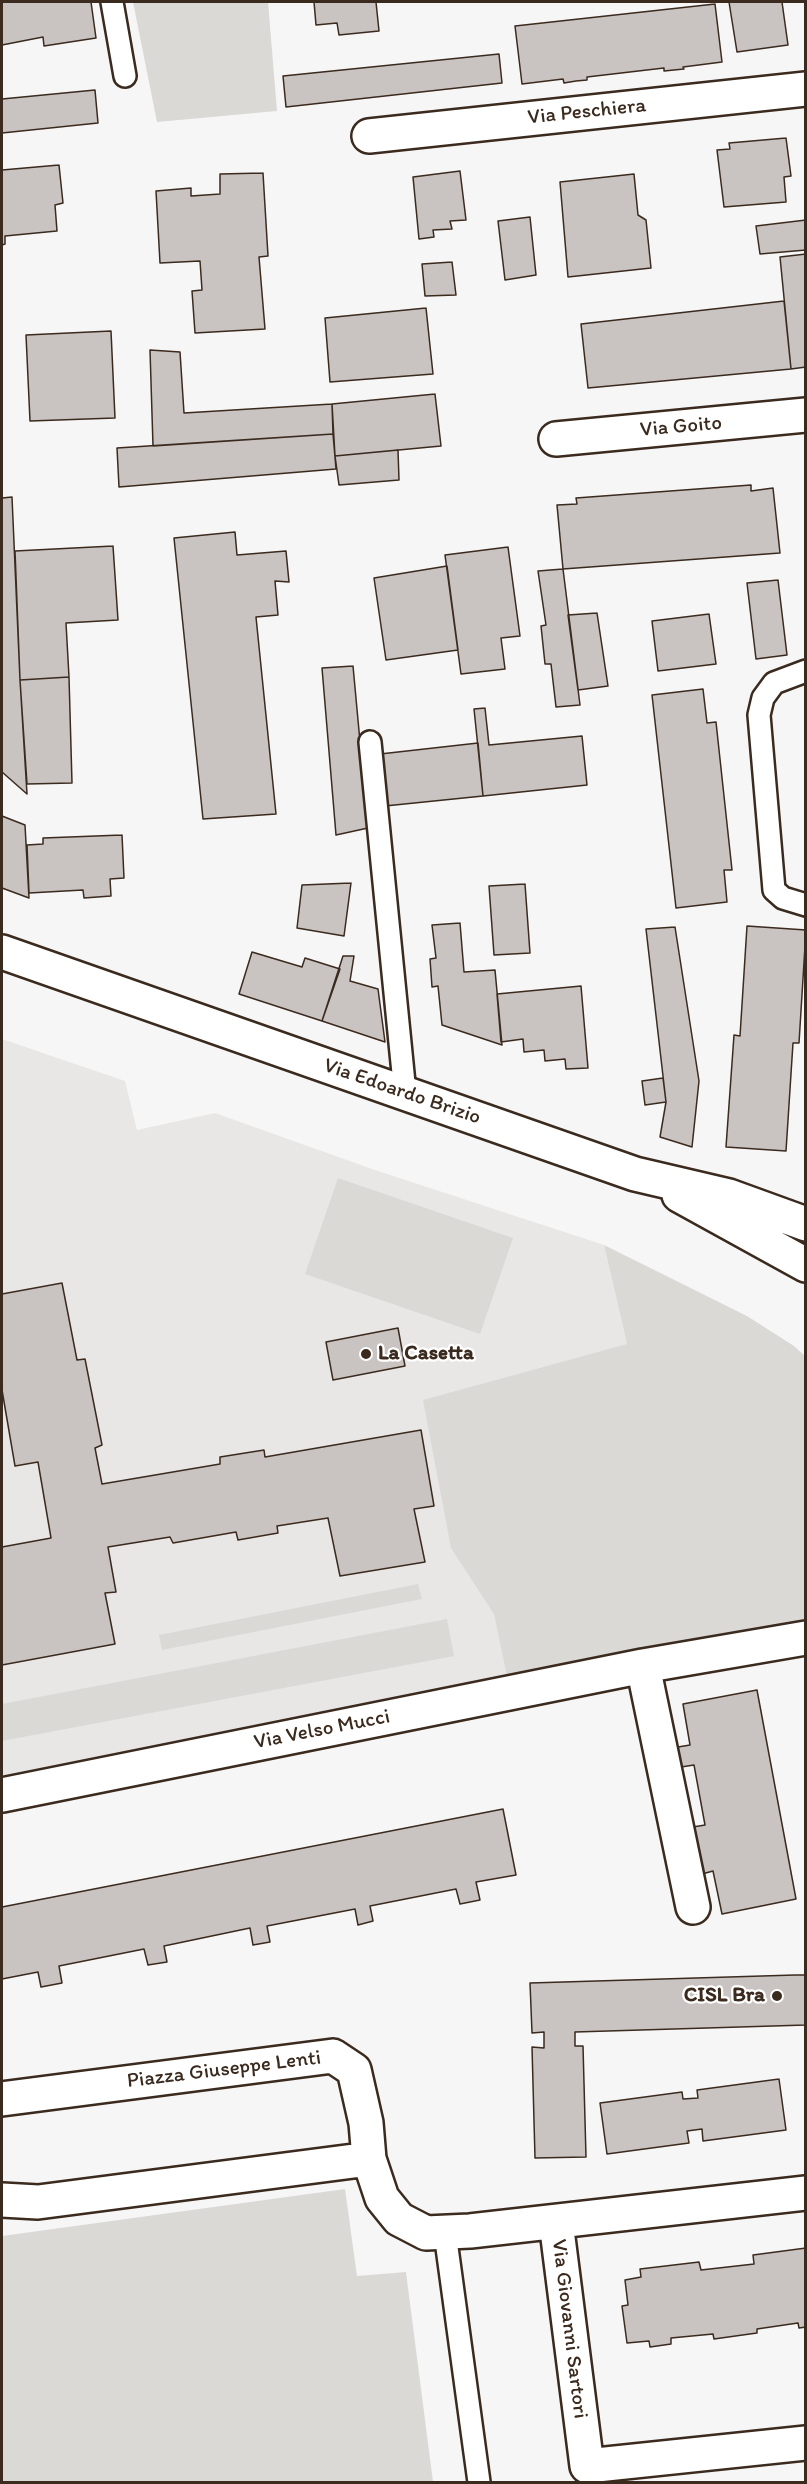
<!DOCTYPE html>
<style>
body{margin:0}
#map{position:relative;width:807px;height:2484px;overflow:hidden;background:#f7f6f6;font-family:Itim,sans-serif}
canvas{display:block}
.frame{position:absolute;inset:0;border:3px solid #3b2a1e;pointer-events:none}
</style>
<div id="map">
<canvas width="807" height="2484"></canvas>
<div class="frame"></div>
</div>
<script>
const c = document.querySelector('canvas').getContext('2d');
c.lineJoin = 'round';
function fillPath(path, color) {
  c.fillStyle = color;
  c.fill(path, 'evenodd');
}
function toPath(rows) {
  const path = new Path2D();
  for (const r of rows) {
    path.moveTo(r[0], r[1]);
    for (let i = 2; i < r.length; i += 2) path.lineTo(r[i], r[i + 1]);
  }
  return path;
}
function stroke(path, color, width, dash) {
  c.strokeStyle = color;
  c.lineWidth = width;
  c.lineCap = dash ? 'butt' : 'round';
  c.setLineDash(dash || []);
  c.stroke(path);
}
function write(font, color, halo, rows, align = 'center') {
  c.font = font + ' Itim,sans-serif';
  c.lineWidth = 4.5;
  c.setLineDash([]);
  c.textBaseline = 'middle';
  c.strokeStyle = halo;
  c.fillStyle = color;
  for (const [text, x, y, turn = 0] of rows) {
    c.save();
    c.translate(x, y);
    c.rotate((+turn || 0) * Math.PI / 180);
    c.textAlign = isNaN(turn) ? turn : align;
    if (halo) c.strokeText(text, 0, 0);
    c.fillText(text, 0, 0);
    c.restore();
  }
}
const built = toPath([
 [2,1039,125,1081,137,1130,215,1113,372,1169,604,1245,696,1638,2,1778]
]);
const green = toPath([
 [133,2,268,2,277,111,157,122],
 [338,1178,513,1238,480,1334,305,1274],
 [604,1245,747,1316,794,1346,805,1356,805,1620,696,1638,507,1676,494,1614,451,1548,423,1400,627,1344],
 [418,1584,422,1599,162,1650,159,1635],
 [447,1619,454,1656,2,1741,2,1704],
 [345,2189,357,2276,406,2272,433,2482,2,2482,2,2236]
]);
const building = toPath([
 [2,2,91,2,96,38,44,46,43,37,2,45,2,2],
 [314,2,376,2,379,31,339,35,337,23,316,25,314,2],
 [729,2,782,2,788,45,737,52,729,2],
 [715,4,722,62,683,67,684,69,664,71,664,68,587,77,587,80,576,81,564,83,563,79,522,84,515,26,715,4],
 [499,54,502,83,286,107,283,76,499,54],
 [95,90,98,123,2,133,2,99,95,90],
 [786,138,791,176,784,177,786,202,724,207,717,150,730,149,729,143,786,138],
 [59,165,63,203,55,205,57,231,5,236,5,244,2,245,2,170,59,165],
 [460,171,466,220,450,221,452,229,433,230,434,237,419,239,413,177,460,171],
 [263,173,268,256,259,257,265,329,195,333,192,291,202,290,200,261,160,263,156,191,191,188,191,196,220,194,220,174,263,173],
 [634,174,638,215,646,220,651,268,568,277,560,182,634,174],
 [530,217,536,275,505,280,498,221,530,217],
 [806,220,806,250,760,254,756,226,806,220],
 [806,254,806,367,791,369,780,257,806,254],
 [452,262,456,295,425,296,422,264,452,262],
 [784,301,791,369,588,388,581,324,784,301],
 [426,308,433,374,330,382,325,318,426,308],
 [111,331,115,418,30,421,26,335,111,331],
 [150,350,180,352,184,413,332,404,333,434,153,446,150,350],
 [435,394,441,446,335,456,332,404,435,394],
 [333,434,336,469,119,487,117,448,333,434],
 [398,450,399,480,339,485,335,456,398,450],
 [751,485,751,491,773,488,780,553,563,569,557,505,577,504,576,498,751,485],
 [12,497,20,680,27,794,2,772,2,498,12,497],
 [235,532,237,555,286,551,289,582,275,581,278,615,256,617,276,814,203,819,174,538,235,532],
 [113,546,118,620,66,623,69,677,20,680,15,551,113,546],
 [508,547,520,636,501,638,505,669,461,674,445,555,508,547],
 [447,566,458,650,386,660,374,578,447,566],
 [563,569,580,705,556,707,551,664,545,664,541,626,546,625,538,571,563,569],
 [778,580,787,655,756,659,747,583,778,580],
 [597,613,608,686,578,690,568,615,597,613],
 [709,614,716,664,658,671,652,621,709,614],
 [353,666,368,828,336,835,322,668,353,666],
 [69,677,72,783,27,784,20,680,69,677],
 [703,689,707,723,716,722,732,870,724,870,727,902,676,908,652,695,703,689],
 [485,708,489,745,582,736,587,785,483,796,474,709,485,708],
 [478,743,483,796,385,806,380,754,478,743],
 [2,816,25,825,29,898,2,888,2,816],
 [122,835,124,878,110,879,111,896,84,898,83,890,29,893,27,845,43,844,43,838,122,835],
 [351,883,344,936,297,928,302,885,351,883],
 [525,884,530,953,494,955,489,886,525,884],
 [460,923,464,972,495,970,502,1045,442,1025,438,986,432,987,430,959,436,958,432,925,460,923],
 [747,926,806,930,799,1043,793,1043,786,1151,726,1147,734,1035,740,1036,747,926],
 [675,927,699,1081,692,1147,660,1137,666,1102,646,929,675,927],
 [252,952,302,967,305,958,340,969,322,1021,239,994,252,952],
 [343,956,354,956,350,981,378,989,385,1042,322,1021,343,956],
 [581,986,588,1068,566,1069,565,1059,545,1061,544,1050,524,1052,523,1039,501,1042,497,994,581,986],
 [663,1078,666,1102,645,1105,642,1081,663,1078],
 [62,1283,77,1360,85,1359,102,1445,95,1448,102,1484,220,1464,220,1457,264,1450,265,1457,421,1430,434,1506,414,1509,425,1562,340,1576,328,1518,277,1526,278,1533,238,1540,236,1532,173,1543,170,1537,108,1547,116,1592,105,1593,115,1644,2,1665,2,1547,51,1538,38,1462,15,1466,2,1390,2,1294,62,1283],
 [398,1328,405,1366,333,1380,326,1342,398,1328],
 [757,1690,796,1899,722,1914,713,1871,702,1874,693,1827,705,1825,694,1765,681,1767,678,1747,690,1745,683,1704,757,1690],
 [503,1809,516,1875,476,1882,480,1900,460,1904,456,1889,370,1906,373,1921,358,1925,355,1909,267,1926,270,1942,253,1945,250,1928,164,1946,167,1962,148,1965,144,1949,59,1966,62,1983,41,1987,38,1972,2,1979,2,1907,503,1809],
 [795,1975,806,1975,806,2025,575,2032,575,2046,583,2046,586,2157,535,2158,532,2047,544,2048,544,2032,532,2033,530,1983,795,1975],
 [779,2079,786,2130,703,2141,702,2129,687,2131,689,2143,607,2154,600,2103,682,2092,683,2099,698,2098,697,2090,779,2079],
 [806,2248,806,2327,799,2328,798,2323,757,2329,757,2333,714,2339,713,2334,671,2338,671,2344,650,2347,649,2341,627,2343,622,2306,628,2305,625,2280,641,2277,640,2269,699,2262,701,2270,754,2264,753,2255,806,2248]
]);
const lane = toPath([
 [112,2,125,76],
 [806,671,774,683,763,698,759,715,774,890,783,898,806,905],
 [370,742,405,1093],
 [445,2233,479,2482]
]);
const street = toPath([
 [369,136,806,89],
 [556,439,806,415],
 [643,1666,693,1907],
 [2,1795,643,1666,806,1638],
 [2,2099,333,2056,354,2070,366,2123,369,2159,382,2198,399,2219,426,2233,470,2231,806,2193],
 [2,2200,38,2202,369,2159],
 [556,2222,587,2466,806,2443]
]);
const secondary = toPath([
 [2,952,635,1174,729,1196,806,1224],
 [679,1195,806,1265]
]);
const markers = [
 [366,1354,6,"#3b2a1e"],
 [777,1996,6,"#3b2a1e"]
];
const streetNames = [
 ["Via Peschiera",587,112,-6],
 ["Via Goito",681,427,-5],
 ["Via Edoardo Brizio",402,1092,19],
 ["Via Velso Mucci",322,1730,-11],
 ["Piazza Giuseppe Lenti",224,2070,-7],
 ["Via Giovanni Sartori",569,2329,83]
];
const poiNames = [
 ["La Casetta",378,1354],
 ["CISL Bra",765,1996,"right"]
];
fillPath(built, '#e9e7e6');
fillPath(green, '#dbd9d6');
fillPath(building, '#c9c3c1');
stroke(building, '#3b2a1e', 1.5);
stroke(lane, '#3b2a1e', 26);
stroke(street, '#3b2a1e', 38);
stroke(secondary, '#3b2a1e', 38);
stroke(lane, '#fff', 21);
stroke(street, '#fff', 33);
stroke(secondary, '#fff', 33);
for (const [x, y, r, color] of markers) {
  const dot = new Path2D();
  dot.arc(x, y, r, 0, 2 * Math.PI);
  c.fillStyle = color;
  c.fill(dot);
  stroke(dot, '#fff', 2);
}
write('21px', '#3b2a1e', '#fff', streetNames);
write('bold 21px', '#3b2a1e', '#fff', poiNames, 'left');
</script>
